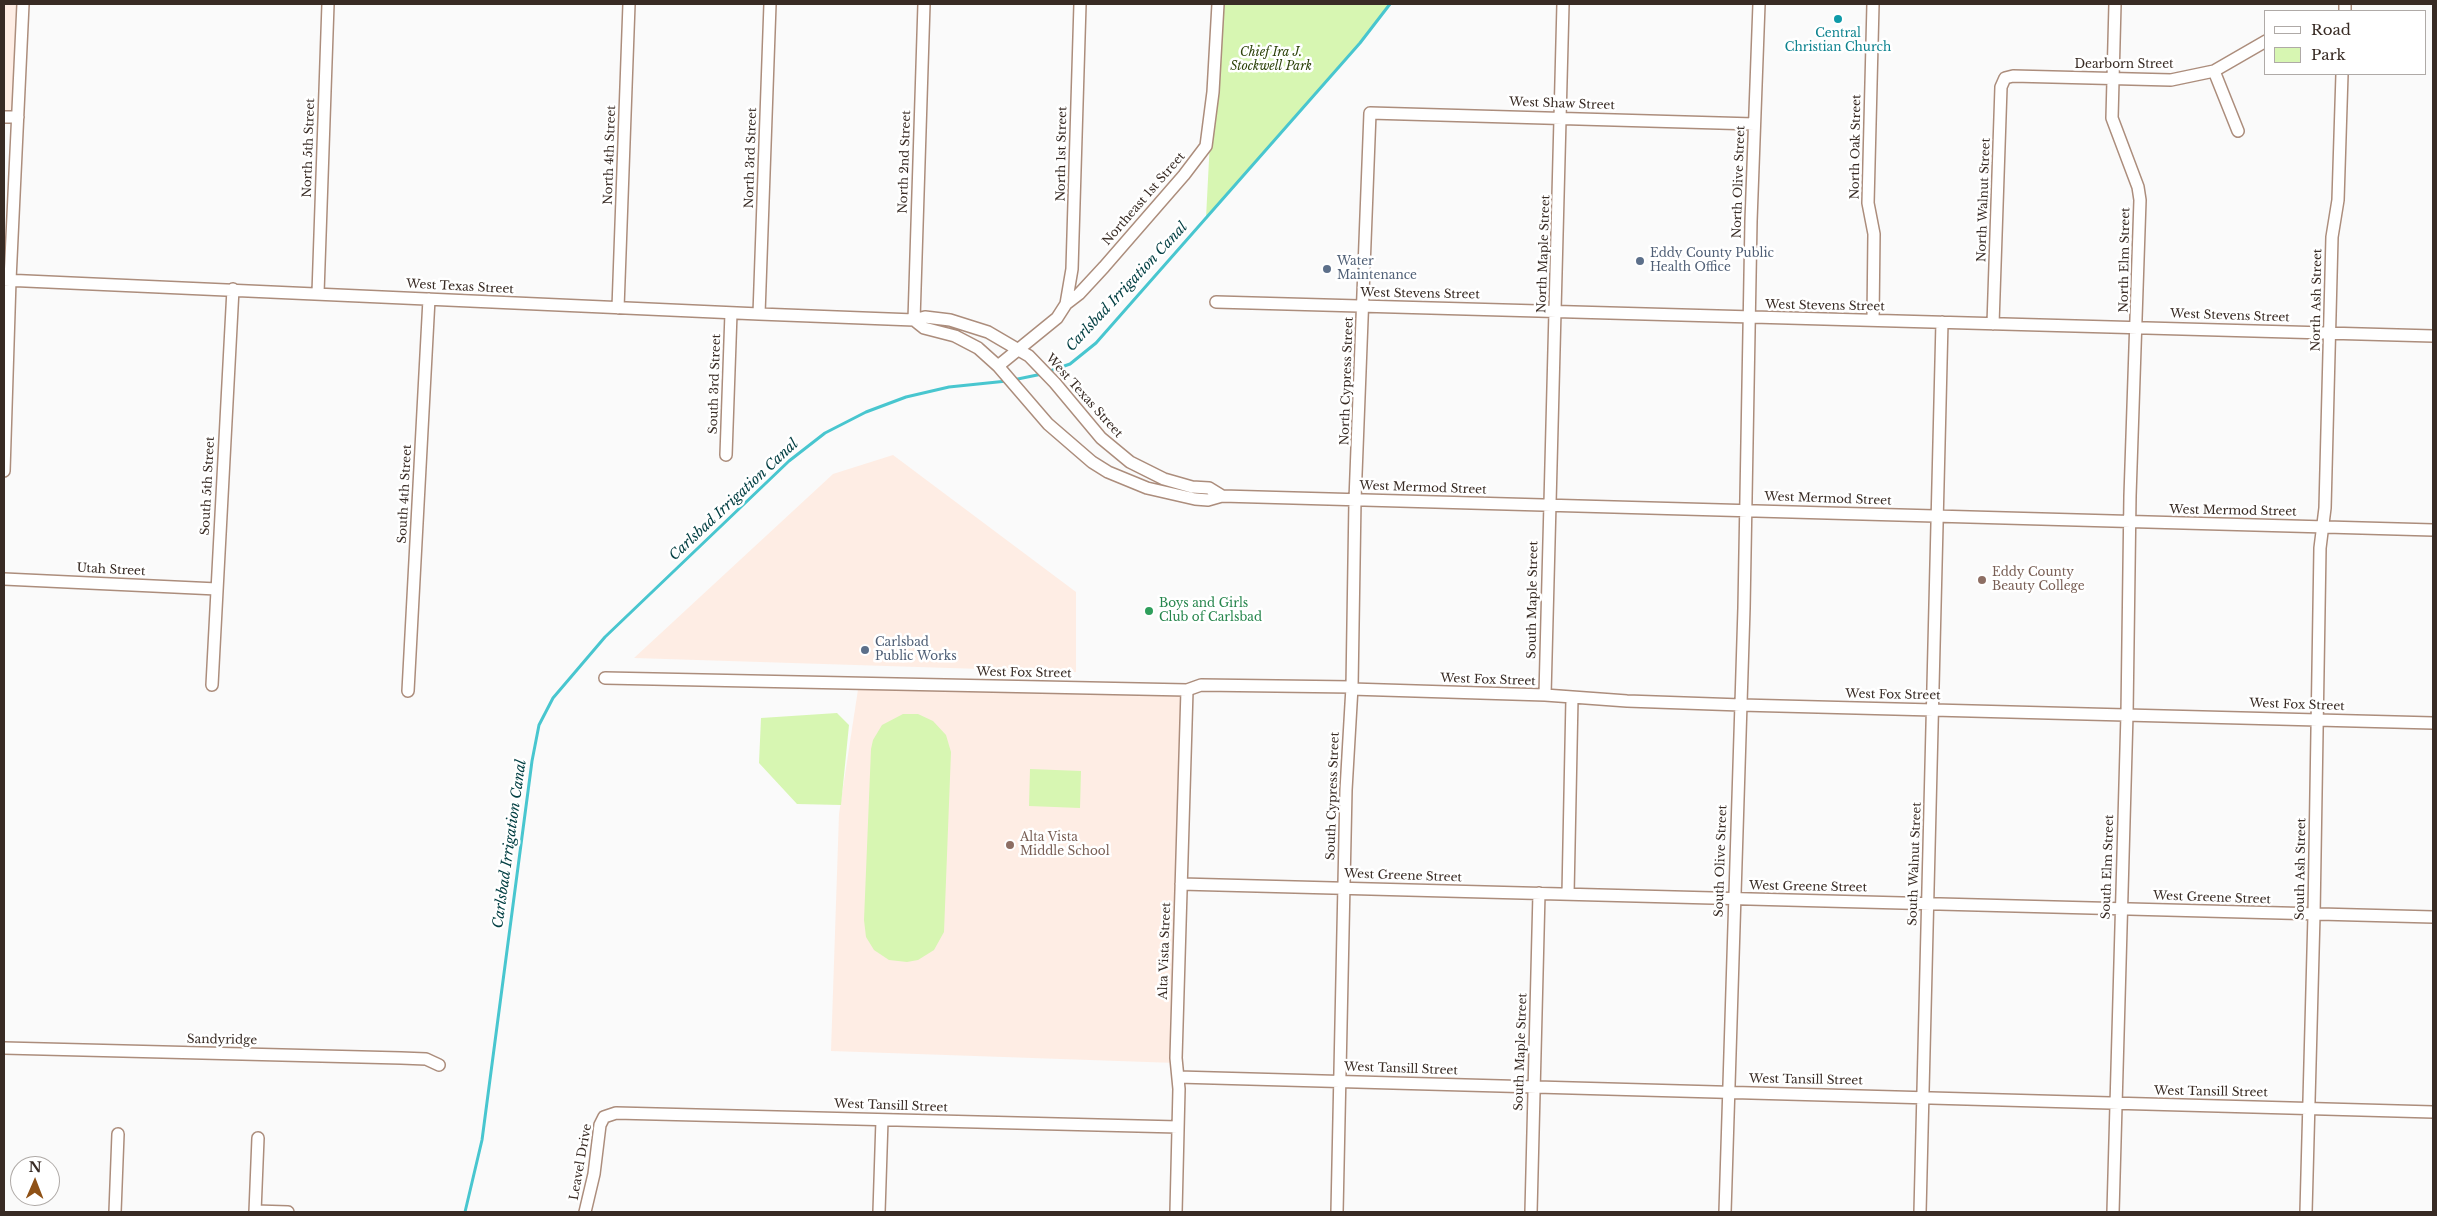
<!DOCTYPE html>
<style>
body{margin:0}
#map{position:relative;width:2437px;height:1216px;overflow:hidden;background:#fafafa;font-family:"Libre Baskerville",serif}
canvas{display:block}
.frame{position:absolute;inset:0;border:5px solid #382b24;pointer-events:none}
.legend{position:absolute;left:2264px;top:10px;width:162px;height:65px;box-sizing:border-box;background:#fff;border:1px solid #afaaa7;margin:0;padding:6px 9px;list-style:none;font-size:15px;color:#382b24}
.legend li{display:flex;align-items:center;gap:10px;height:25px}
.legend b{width:25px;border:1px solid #afaaa7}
.north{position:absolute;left:10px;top:1156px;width:50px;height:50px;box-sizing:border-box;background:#fff;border:1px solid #afaaa7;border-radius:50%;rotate:1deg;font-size:14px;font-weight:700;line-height:20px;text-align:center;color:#382b24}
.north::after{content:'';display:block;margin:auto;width:18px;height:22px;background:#8f5116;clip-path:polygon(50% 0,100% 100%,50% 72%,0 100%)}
</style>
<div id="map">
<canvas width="2437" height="1216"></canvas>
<div class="frame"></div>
<ul class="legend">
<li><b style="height:6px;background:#fff"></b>Road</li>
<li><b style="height:14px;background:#d7f6b2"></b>Park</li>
</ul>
<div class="north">N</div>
</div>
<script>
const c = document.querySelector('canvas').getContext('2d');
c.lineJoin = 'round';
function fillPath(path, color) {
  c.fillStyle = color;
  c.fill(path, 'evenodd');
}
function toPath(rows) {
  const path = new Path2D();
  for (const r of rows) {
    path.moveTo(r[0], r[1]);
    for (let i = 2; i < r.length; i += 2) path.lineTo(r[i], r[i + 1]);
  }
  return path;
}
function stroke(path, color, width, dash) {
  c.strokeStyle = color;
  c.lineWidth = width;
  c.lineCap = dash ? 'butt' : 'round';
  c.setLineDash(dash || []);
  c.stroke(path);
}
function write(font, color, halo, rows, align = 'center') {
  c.font = font + ' "Libre Baskerville",serif';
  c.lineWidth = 5;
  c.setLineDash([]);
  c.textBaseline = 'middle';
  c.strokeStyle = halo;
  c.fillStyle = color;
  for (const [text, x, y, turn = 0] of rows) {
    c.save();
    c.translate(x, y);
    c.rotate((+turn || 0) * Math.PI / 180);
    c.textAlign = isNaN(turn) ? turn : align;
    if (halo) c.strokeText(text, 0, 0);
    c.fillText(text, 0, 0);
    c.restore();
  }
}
const built = toPath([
 [4,4,23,4,18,117,4,117],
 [893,455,1076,592,1076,672,634,658,833,474],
 [859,683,1187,690,1176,1063,831,1051,839,814]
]);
const green = toPath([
 [1217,4,1390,4,1360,43,1206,218],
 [837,713,849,725,841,805,797,804,759,763,761,718],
 [903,714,918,714,933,721,946,735,951,752,944,932,934,950,918,960,907,962,889,960,874,950,866,937,864,920,871,749,873,740,882,725],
 [1030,769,1081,771,1080,808,1029,806]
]);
const stream = toPath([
 [1047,372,1070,364,1096,343,1360,43,1390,4],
 [1013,380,1042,374],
 [465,1212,482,1140,532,761,539,725,553,698,605,637,789,461,825,433,866,412,906,397,949,387,1007,381]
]);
const minor = toPath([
 [2345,11,2345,4],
 [2214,71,2238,131],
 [4,117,18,117],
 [4,280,759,314,914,320,925,317,950,320,988,332,1029,356,1055,383,1101,438,1130,462,1164,479,1192,487,1209,488,1222,496],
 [318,293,328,4],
 [1216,302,2433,336],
 [1066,304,1072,269,1080,4],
 [618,308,629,4],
 [759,314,770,4],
 [914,320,924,328,955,336,978,348,998,366,1048,424,1092,462,1108,472,1147,488,1195,499,1208,500,1222,496,2433,530],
 [914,320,924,4],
 [1873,320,1874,234,1868,203,1873,4],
 [1993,324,2001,87,2005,78,2013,76,2171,80,2214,71,2266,41],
 [998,366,1057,318,1066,304,1079,294,1104,267,1184,175,1206,146,1213,92,1218,4],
 [726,455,731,313],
 [4,471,10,280,23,4],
 [4,579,217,589],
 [605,678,1187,690,1201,685,1352,687],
 [212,685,233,289],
 [1351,689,1545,695,1627,701,1741,705,2433,723],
 [408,691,429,299],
 [1545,695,1563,4],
 [1181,884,2433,917],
 [1568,894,1572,698],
 [4,1048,401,1058,426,1059,439,1065],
 [1178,1077,2433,1112],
 [255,1211,288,1212],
 [115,1212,118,1134],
 [255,1212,258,1138],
 [585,1212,594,1174,600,1125,604,1117,616,1113,1178,1127],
 [879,1212,882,1120],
 [1176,1212,1179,1089,1176,1058,1187,690],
 [1337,1212,1346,790,1352,687,1355,500,1370,113,1754,124],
 [1531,1212,1539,893],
 [1725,1212,1744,608,1751,221,1759,4],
 [1920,1212,1942,322],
 [2113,1212,2127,714,2130,496,2140,200,2138,187,2112,118,2115,4],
 [2306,1212,2314,915,2320,548,2325,508,2332,237,2338,200,2342,74]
]);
const markers = [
 [1838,19,5,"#0f9aa8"],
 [1640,261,5,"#5c6f8a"],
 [1327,269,5,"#5c6f8a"],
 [1982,580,5,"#8d6e63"],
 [1149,611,5,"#2e9e5b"],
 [865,650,5,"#5c6f8a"],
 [1010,845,5,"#8d6e63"]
];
const cultureNames = [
 ["Central",1838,34],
 ["Christian Church",1838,48]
];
const parkNames = [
 ["Chief Ira J.",1271,53],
 ["Stockwell Park",1271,67]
];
const streetNames = [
 ["Dearborn Street",2124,65],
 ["West Shaw Street",1562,104,2],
 ["North Oak Street",1856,147,-89],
 ["North 5th Street",309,148,-88],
 ["North 1st Street",1062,154,-89],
 ["North 4th Street",610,155,-88],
 ["North 3rd Street",751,158,-88],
 ["North 2nd Street",905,162,-88],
 ["North Olive Street",1739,182,-88],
 ["Northeast 1st Street",1144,199,-49],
 ["North Walnut Street",1984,200,-88],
 ["North Maple Street",1544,254,-88],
 ["North Elm Street",2125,260,-89],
 ["West Texas Street",460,287,3],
 ["West Stevens Street",1420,294,1],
 ["North Ash Street",2317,300,-89],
 ["West Stevens Street",1825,306,1],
 ["West Stevens Street",2230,316,2],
 ["North Cypress Street",1347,381,-88],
 ["South 3rd Street",715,384,-88],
 ["West Texas Street",1084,396,48],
 ["South 5th Street",208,486,-87],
 ["West Mermod Street",1423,488,2],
 ["South 4th Street",405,494,-87],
 ["West Mermod Street",1828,499,2],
 ["West Mermod Street",2233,511,1],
 ["Utah Street",111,570,3],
 ["South Maple Street",1533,600,-89],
 ["West Fox Street",1024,673,1],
 ["West Fox Street",1488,680,2],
 ["West Fox Street",1893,695,1],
 ["West Fox Street",2297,705,2],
 ["South Cypress Street",1333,796,-88],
 ["South Olive Street",1721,861,-88],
 ["South Walnut Street",1915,864,-88],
 ["South Elm Street",2108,867,-88],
 ["South Ash Street",2301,869,-89],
 ["West Greene Street",1403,876,2],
 ["West Greene Street",1808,887,1],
 ["West Greene Street",2212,898,2],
 ["Alta Vista Street",1165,951,-88],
 ["Sandyridge",222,1040,1],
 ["South Maple Street",1521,1052,-88],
 ["West Tansill Street",1401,1069,2],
 ["West Tansill Street",1806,1080,1],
 ["West Tansill Street",2211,1092,1],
 ["West Tansill Street",891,1106,2],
 ["Leavel Drive",581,1162,-80]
];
const serviceNames = [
 ["Eddy County Public",1650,254],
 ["Health Office",1650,268],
 ["Water",1337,262],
 ["Maintenance",1337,276],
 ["Carlsbad",875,643],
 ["Public Works",875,657]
];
const educationNames = [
 ["Eddy County",1992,573],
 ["Beauty College",1992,587],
 ["Alta Vista",1020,838],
 ["Middle School",1020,852]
];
const leisureNames = [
 ["Boys and Girls",1159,604],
 ["Club of Carlsbad",1159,618]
];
const waterNames = [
 ["Carlsbad Irrigation Canal",1127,287,-47],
 ["Carlsbad Irrigation Canal",734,500,-43],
 ["Carlsbad Irrigation Canal",510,844,-82]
];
fillPath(built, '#feede4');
fillPath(green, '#d7f6b2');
stroke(stream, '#48c6cf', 3);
stroke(minor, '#ac8d7c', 14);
stroke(minor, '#fff', 11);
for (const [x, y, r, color] of markers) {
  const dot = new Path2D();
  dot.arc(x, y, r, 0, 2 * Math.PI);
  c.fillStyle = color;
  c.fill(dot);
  stroke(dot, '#fff', 2);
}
write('12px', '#0d838f', '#fff', cultureNames);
write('italic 12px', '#2e430b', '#fff', parkNames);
write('12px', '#382b24', '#fff', streetNames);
write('12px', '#4e5e75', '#fff', serviceNames, 'left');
write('12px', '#785e54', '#fff', educationNames, 'left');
write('12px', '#27864d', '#fff', leisureNames, 'left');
write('italic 14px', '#044044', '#fff', waterNames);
</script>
